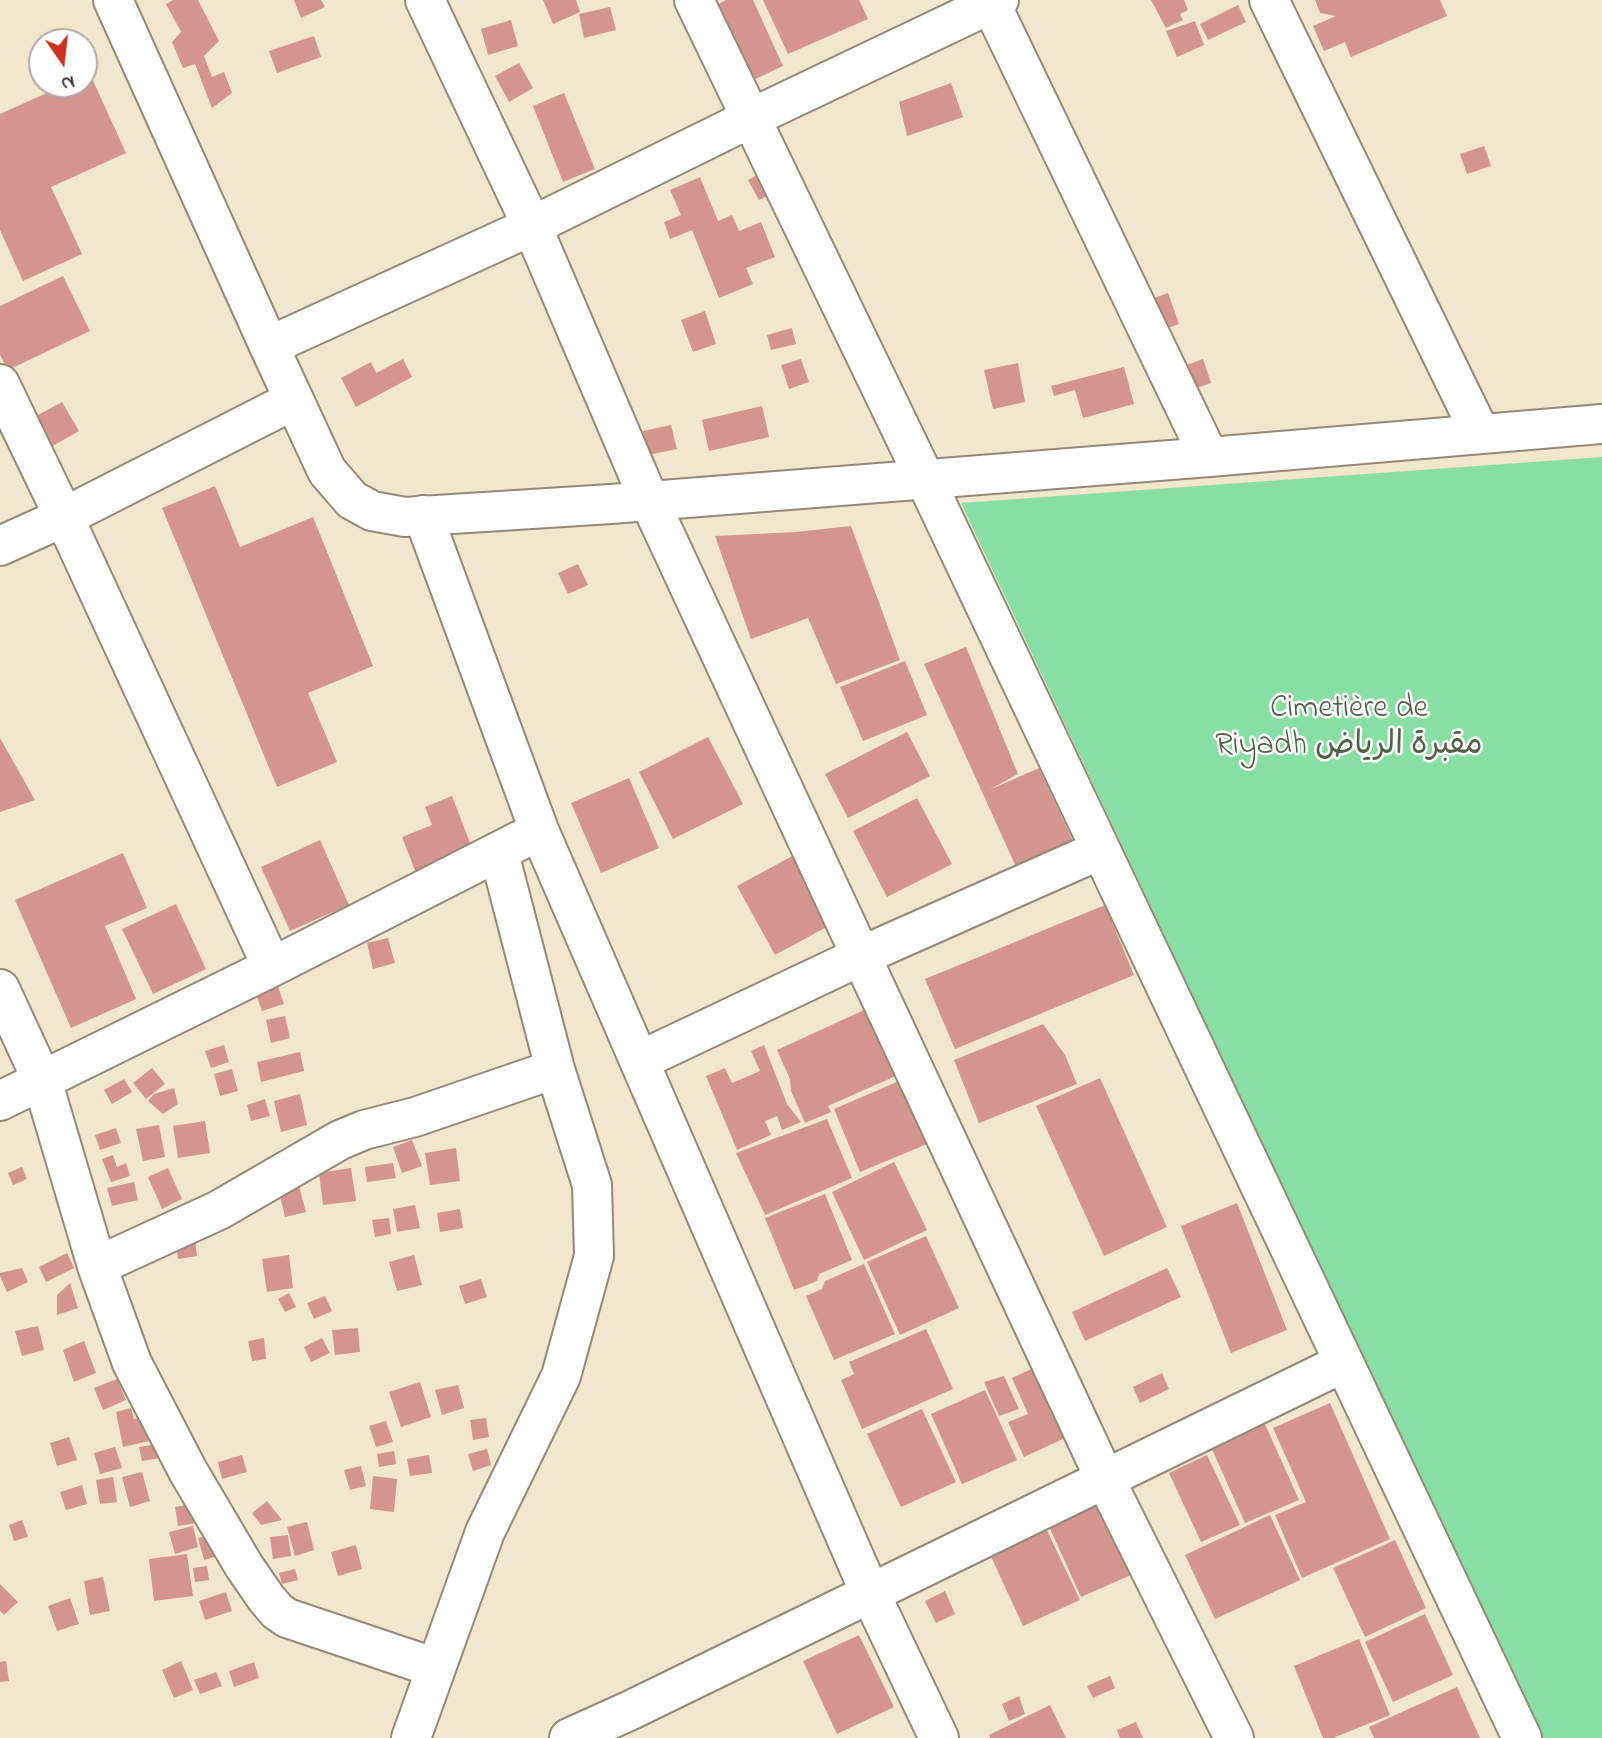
<!DOCTYPE html>
<meta charset="utf-8">
<style>
body{margin:0}
#map{position:relative;width:1602px;height:1738px;overflow:hidden;background:#f0e7cd;font-family:"Indie Flower",sans-serif}
canvas{display:block}
.north{position:absolute;left:28px;top:28px;width:70px;height:70px;box-sizing:border-box;background:#fff;border:2px solid #b1aaa5;border-radius:50%;rotate:166deg;font-size:19px;font-weight:700;line-height:28px;text-align:center;color:#3b2a1e}
.north::after{content:'';display:block;margin:auto;width:24px;height:32px;background:#c8321e;clip-path:polygon(50% 0,100% 100%,50% 72%,0 100%)}
</style>
<div id="map">
<canvas width="1602" height="1738"></canvas>
<div class="north">N</div>
</div>
<script>
const c = document.querySelector('canvas').getContext('2d');
c.lineJoin = 'round';
function fillPath(path, color) {
  c.fillStyle = color;
  c.fill(path, 'evenodd');
}
function toPath(rows) {
  const path = new Path2D();
  for (const r of rows) {
    path.moveTo(r[0], r[1]);
    for (let i = 2; i < r.length; i += 2) path.lineTo(r[i], r[i + 1]);
  }
  return path;
}
function stroke(path, color, width, dash) {
  c.strokeStyle = color;
  c.lineWidth = width;
  c.lineCap = dash ? 'butt' : 'round';
  c.setLineDash(dash || []);
  c.stroke(path);
}
function write(font, color, halo, rows, align = 'center') {
  c.font = font + ' "Indie Flower","Playpen Sans Arabic",sans-serif';
  c.lineWidth = 5;
  c.setLineDash([]);
  c.textBaseline = 'middle';
  c.strokeStyle = halo;
  c.fillStyle = color;
  for (const [text, x, y, turn = 0] of rows) {
    c.save();
    c.translate(x, y);
    c.rotate((+turn || 0) * Math.PI / 180);
    c.textAlign = isNaN(turn) ? turn : align;
    if (halo) c.strokeText(text, 0, 0);
    c.fillText(text, 0, 0);
    c.restore();
  }
}
const green = toPath([
 [1602,457,1602,1738,1542,1738,961,503]
]);
const building = toPath([
 [173,0,198,0,219,41,204,56,212,77,224,72,232,93,212,108,195,64,183,68,172,42,181,32,166,4],
 [294,0,321,0,325,7,301,18],
 [543,0,576,0,580,12,553,24],
 [726,0,753,0,783,66,747,83,712,7],
 [763,0,859,0,868,19,788,54],
 [1151,0,1184,0,1188,10,1180,14,1183,20,1166,28],
 [1315,0,1440,0,1447,16,1351,57,1345,42,1324,51,1313,26,1336,16,1320,13],
 [1238,5,1246,22,1208,40,1200,24],
 [610,7,616,30,584,38,579,14],
 [511,20,518,46,488,55,481,29],
 [1195,21,1204,45,1177,57,1166,31],
 [314,36,321,57,277,73,269,51],
 [519,63,533,88,509,102,495,76],
 [90,74,126,153,51,187,82,254,23,281,0,230,0,114,67,84,84,84,84,76],
 [951,83,963,117,907,136,899,102],
 [564,93,595,169,563,182,533,106],
 [1484,146,1491,166,1467,174,1460,154],
 [765,171,776,192,759,200,748,180],
 [700,177,718,221,732,215,739,231,761,222,775,257,746,268,753,284,719,298,692,230,670,239,664,222,681,215,670,190],
 [63,276,90,331,8,370,0,355,0,306],
 [1168,293,1179,324,1157,332,1146,301],
 [705,311,716,344,693,352,681,320],
 [792,328,796,344,771,350,767,335],
 [403,359,412,377,356,407,341,378,371,362,376,373],
 [801,359,809,382,789,389,781,365],
 [1203,359,1211,383,1184,392,1175,369],
 [1018,363,1025,402,993,409,984,370],
 [1124,367,1134,404,1083,418,1075,390,1054,396,1051,386],
 [62,402,79,431,44,451,27,421],
 [762,406,769,437,709,451,702,420],
 [671,425,677,449,648,455,643,431],
 [215,486,240,547,313,517,373,666,308,693,337,762,277,787,162,508],
 [851,526,900,660,836,684,808,618,751,639,715,536,796,532],
 [578,564,588,585,568,594,558,573],
 [966,647,1018,774,989,790,1039,768,1074,843,1017,869,924,664],
 [905,661,927,715,863,741,840,687],
 [907,732,930,776,848,818,825,774],
 [708,737,743,804,673,839,639,772],
 [0,738,35,800,0,812],
 [629,778,659,848,601,873,571,803],
 [452,796,475,856,418,878,402,837,432,825,425,807],
 [917,798,952,864,887,897,853,831],
 [320,840,349,905,290,931,261,867],
 [123,853,147,908,105,926,136,999,71,1028,15,900],
 [796,854,834,923,775,955,737,886],
 [176,904,206,969,153,994,122,929],
 [1105,905,1134,975,955,1049,925,979],
 [388,938,395,963,373,969,367,943],
 [275,978,284,1004,262,1011,253,985],
 [877,1004,907,1071,828,1106,831,1112,805,1123,791,1091,790,1079,777,1050],
 [285,1016,290,1038,271,1043,266,1020],
 [1043,1024,1065,1055,1077,1084,979,1123,954,1060],
 [224,1045,229,1062,211,1068,205,1051],
 [764,1045,787,1104,801,1122,782,1130,777,1116,765,1121,771,1135,737,1150,706,1076,725,1068,732,1083,760,1071,751,1051],
 [300,1052,304,1071,261,1082,257,1062],
 [152,1068,165,1084,146,1099,133,1083],
 [232,1069,238,1091,220,1096,214,1074],
 [913,1075,939,1139,860,1172,834,1109],
 [1100,1078,1167,1227,1104,1256,1036,1106],
 [124,1079,132,1092,112,1104,104,1090],
 [174,1088,178,1104,163,1114,148,1101,154,1094],
 [300,1094,307,1125,281,1132,274,1101],
 [265,1099,270,1116,251,1121,247,1105],
 [827,1119,852,1178,765,1215,736,1153],
 [205,1121,210,1153,178,1158,173,1126],
 [159,1125,165,1157,143,1161,136,1129],
 [116,1128,121,1143,100,1150,95,1135],
 [412,1140,422,1166,402,1173,393,1147],
 [456,1148,460,1181,430,1185,425,1153],
 [113,1155,117,1167,126,1163,130,1176,111,1182,102,1159],
 [894,1162,927,1230,864,1260,832,1192],
 [393,1163,396,1178,367,1182,365,1167],
 [22,1167,27,1179,13,1185,8,1173],
 [168,1168,182,1199,162,1209,148,1177],
 [351,1168,356,1201,323,1205,319,1173],
 [134,1182,138,1200,112,1206,107,1188],
 [298,1182,306,1212,285,1217,278,1187],
 [825,1194,852,1260,819,1274,817,1281,794,1290,765,1218],
 [1237,1203,1287,1330,1231,1353,1181,1226],
 [415,1205,420,1228,397,1232,393,1209],
 [460,1209,463,1228,440,1232,437,1213],
 [389,1218,391,1234,375,1237,372,1220],
 [926,1236,959,1308,900,1335,867,1262],
 [195,1239,197,1256,178,1259,176,1242],
 [67,1253,74,1268,46,1282,39,1267],
 [289,1255,293,1288,267,1292,262,1259],
 [414,1255,422,1285,397,1291,389,1262],
 [864,1264,895,1334,834,1360,806,1296,822,1289,825,1281],
 [22,1268,28,1282,7,1292,0,1276,0,1273],
 [1167,1268,1181,1297,1085,1341,1072,1312],
 [481,1279,487,1297,465,1304,459,1286],
 [70,1283,78,1308,57,1315,57,1295],
 [289,1293,296,1307,285,1312,278,1299],
 [325,1296,332,1311,314,1319,307,1303],
 [38,1326,44,1350,22,1356,15,1331],
 [358,1328,360,1352,335,1355,332,1330],
 [926,1329,953,1389,862,1429,841,1380,854,1374,849,1362],
 [264,1338,266,1359,252,1361,248,1341],
 [322,1338,330,1353,311,1362,304,1347],
 [84,1341,96,1373,74,1382,63,1350],
 [1046,1362,1078,1432,1024,1457,1008,1422,1028,1414,1012,1378],
 [1162,1373,1169,1389,1140,1403,1133,1387],
 [1004,1376,1019,1409,999,1416,984,1382],
 [117,1379,126,1400,103,1410,94,1388],
 [420,1382,431,1417,401,1427,389,1392],
 [458,1385,464,1408,442,1415,435,1390],
 [985,1390,1017,1460,962,1484,931,1414],
 [1330,1403,1390,1539,1302,1578,1275,1515,1306,1502,1273,1428],
 [131,1408,134,1419,145,1417,149,1441,123,1447,116,1412],
 [922,1409,956,1482,901,1507,867,1434],
 [486,1418,489,1437,473,1440,470,1420],
 [386,1421,393,1442,376,1447,369,1426],
 [1265,1424,1299,1500,1245,1523,1211,1447],
 [69,1437,77,1460,57,1466,50,1443],
 [158,1444,161,1458,142,1461,139,1447],
 [115,1447,122,1468,100,1474,94,1453],
 [487,1449,491,1465,473,1471,468,1454],
 [394,1451,396,1464,379,1467,377,1454],
 [242,1455,247,1472,222,1479,218,1462],
 [429,1455,432,1473,410,1476,407,1459],
 [1207,1455,1240,1525,1201,1542,1169,1473],
 [361,1466,366,1486,350,1490,344,1470],
 [142,1472,150,1501,130,1507,122,1477],
 [373,1476,397,1479,394,1512,370,1509],
 [113,1477,117,1502,100,1504,96,1480],
 [82,1485,87,1504,66,1510,60,1492],
 [1106,1496,1140,1571,1081,1597,1047,1522],
 [267,1501,282,1520,261,1525,252,1513],
 [200,1502,204,1522,178,1526,175,1507],
 [1270,1515,1300,1580,1215,1619,1185,1555],
 [22,1520,28,1537,14,1541,9,1525],
 [307,1522,314,1550,295,1556,287,1527],
 [1044,1524,1080,1600,1023,1626,988,1550],
 [193,1526,198,1547,175,1554,169,1532],
 [215,1534,221,1555,204,1560,198,1538],
 [288,1535,291,1556,273,1559,270,1537],
 [1395,1540,1426,1608,1365,1637,1333,1568],
 [356,1545,362,1569,338,1576,331,1552],
 [187,1554,193,1596,154,1601,149,1559],
 [207,1566,209,1580,195,1582,193,1568],
 [295,1569,298,1580,282,1584,279,1573],
 [103,1577,110,1611,90,1615,84,1581],
 [0,1584,18,1602,4,1615,0,1611],
 [945,1591,955,1614,936,1623,925,1601],
 [226,1592,232,1611,205,1620,199,1601],
 [70,1598,79,1624,57,1631,48,1606],
 [1425,1614,1453,1675,1393,1702,1365,1642],
 [859,1635,894,1707,837,1734,803,1661],
 [1359,1639,1390,1715,1333,1738,1323,1738,1294,1666],
 [6,1661,9,1681,0,1682,0,1662],
 [181,1661,193,1690,174,1698,162,1670],
 [254,1662,259,1678,234,1687,229,1671],
 [216,1672,222,1686,200,1694,194,1680],
 [1110,1676,1115,1688,1093,1698,1087,1686],
 [1457,1687,1480,1738,1374,1738,1369,1727],
 [1019,1696,1025,1714,1009,1721,1002,1704],
 [1050,1705,1066,1738,990,1738,989,1735],
 [1136,1722,1143,1738,1120,1738,1117,1730]
]);
const minor = toPath([
 [425,0,532,226,649,500,861,956,1105,1479,1234,1738],
 [694,0,925,479,1522,1738],
 [989,0,1209,457],
 [1269,0,1480,433],
 [269,346,532,226,751,118,999,0],
 [0,384,64,517,272,967],
 [423,515,539,830,870,1593,939,1738],
 [0,546,64,517,294,400],
 [0,989,42,1080,97,1266,132,1363,188,1471,244,1566,266,1598,277,1611,287,1618,436,1668],
 [639,1061,861,956,1100,850],
 [0,1101,272,967,521,840],
 [97,1266,219,1210,340,1140,364,1130,415,1117,555,1069],
 [411,1738,485,1532,561,1376,594,1256,592,1185,555,1069,499,853],
 [569,1738,631,1710,1343,1363]
]);
const tertiary = toPath([
 [113,0,269,346,327,471,352,500,372,511,405,517,611,504,1209,457,1602,424]
]);
const parkNames = [
 ["Cimetière de",1349,711],
 ["Riyadh مقبرة الرياض",1349,748]
];
fillPath(green, '#87dfa4');
fillPath(building, '#d4958e');
stroke(minor, '#968876', 42);
stroke(tertiary, '#968876', 42);
stroke(minor, '#fff', 38);
stroke(tertiary, '#fff', 38);
write('32px', '#526046', '#fff', parkNames);
</script>
